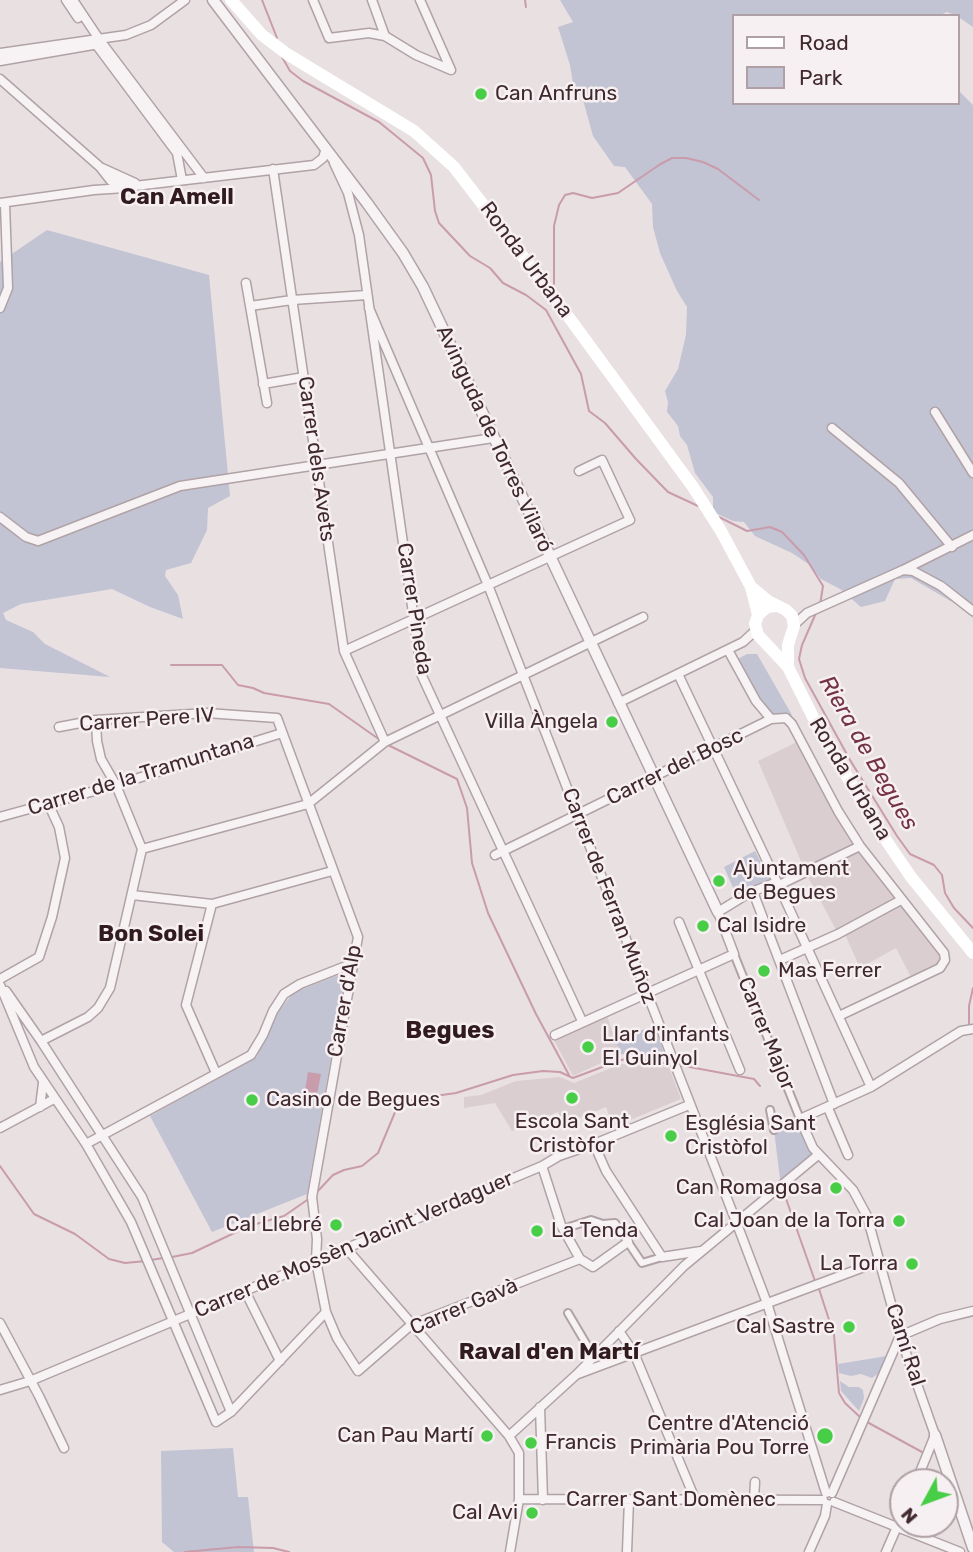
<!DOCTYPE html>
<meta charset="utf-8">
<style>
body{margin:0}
#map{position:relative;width:973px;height:1552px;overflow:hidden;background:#e9e0e2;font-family:Rubik,sans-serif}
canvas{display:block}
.legend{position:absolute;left:732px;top:14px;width:228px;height:91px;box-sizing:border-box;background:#f7f0f2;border:2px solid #aea0a4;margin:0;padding:9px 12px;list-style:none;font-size:21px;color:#40292e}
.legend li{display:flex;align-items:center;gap:14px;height:35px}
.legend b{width:35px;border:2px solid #aea0a4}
.north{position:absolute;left:889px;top:1468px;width:70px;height:70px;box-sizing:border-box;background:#f7f0f2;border:2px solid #aea0a4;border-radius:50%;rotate:229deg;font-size:19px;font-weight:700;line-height:28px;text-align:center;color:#40292e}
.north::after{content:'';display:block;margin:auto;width:24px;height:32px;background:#47cd46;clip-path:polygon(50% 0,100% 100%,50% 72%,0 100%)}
</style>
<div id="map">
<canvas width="973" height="1552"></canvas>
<ul class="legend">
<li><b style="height:9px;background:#fff"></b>Road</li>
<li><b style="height:19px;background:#c2c3d3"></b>Park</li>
</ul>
<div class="north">N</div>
</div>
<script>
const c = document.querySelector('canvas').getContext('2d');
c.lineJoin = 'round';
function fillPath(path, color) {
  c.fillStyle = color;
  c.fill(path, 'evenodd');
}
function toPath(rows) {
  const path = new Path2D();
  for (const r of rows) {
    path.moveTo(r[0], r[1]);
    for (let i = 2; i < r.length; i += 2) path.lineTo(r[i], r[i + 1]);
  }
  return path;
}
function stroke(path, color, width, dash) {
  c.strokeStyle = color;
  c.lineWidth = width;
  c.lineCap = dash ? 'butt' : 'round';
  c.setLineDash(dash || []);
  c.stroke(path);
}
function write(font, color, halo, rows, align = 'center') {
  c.font = font + ' Rubik,sans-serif';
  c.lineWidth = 5;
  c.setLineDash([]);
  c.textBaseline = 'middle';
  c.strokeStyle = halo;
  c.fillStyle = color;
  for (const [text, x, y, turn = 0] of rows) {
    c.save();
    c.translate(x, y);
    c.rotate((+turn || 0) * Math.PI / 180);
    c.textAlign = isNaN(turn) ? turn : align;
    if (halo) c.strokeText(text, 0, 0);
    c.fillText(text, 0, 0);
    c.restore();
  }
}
const built = toPath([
 [801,740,838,811,944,953,943,965,913,981,896,948,860,968,844,932,838,934,806,873,758,761],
 [607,1016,620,1054,573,1076,554,1040],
 [621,1064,669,1067,681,1099,613,1127,606,1107,563,1125,558,1112,512,1131,495,1103,464,1108,464,1097,481,1095,516,1081,560,1077,574,1083]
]);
const green = toPath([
 [560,0,973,0,973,27,957,16,947,12,938,16,733,16,733,103,957,103,957,89,973,105,973,618,954,603,911,578,895,579,885,601,861,607,840,589,821,579,810,565,792,553,755,536,744,522,733,521,713,512,713,497,695,473,687,445,680,436,678,426,667,412,668,402,665,391,678,369,686,335,687,307,677,291,660,253,653,227,652,204,625,167,614,166,593,136,583,100,573,83,570,65,558,27,573,22],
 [47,230,209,275,230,496,208,508,207,530,191,563,166,570,165,576,178,595,183,619,150,607,112,589,21,604,3,613,6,620,33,632,45,644,110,677,0,668,0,262],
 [747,654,757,654,792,715,786,718,771,719,734,661],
 [755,851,771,882,737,897,724,867],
 [346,972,307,1194,212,1232,150,1116,257,1056,279,1011,294,992],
 [654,1026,666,1058,620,1054,615,1039],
 [800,1119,817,1157,781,1187,774,1130],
 [887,1356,879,1373,872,1378,861,1374,851,1376,839,1373,838,1364],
 [840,1381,849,1387,859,1387,863,1390,864,1398,859,1411,841,1391],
 [233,1448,238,1497,248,1497,254,1552,174,1552,162,1542,161,1451]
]);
const water = toPath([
 [308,1072,321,1074,316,1099,304,1097]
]);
const stream = toPath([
 [262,0,277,38],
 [525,0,526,7],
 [282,57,290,71,303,81,379,122,423,158,431,175,435,211,439,223,470,256,490,268,503,283,526,295,546,310,581,374,589,411,605,423,636,459,668,492,698,506],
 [554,284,554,226,559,205,565,195,573,193,592,198,618,193,659,165,672,158,686,158,703,162,718,169,759,200],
 [719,517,747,531,770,527,782,532,804,555,823,586,820,605],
 [816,613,802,645,799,659,805,678,850,760,897,836,910,854,934,865,942,875,945,893,954,908,973,928],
 [171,665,222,665,238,685,253,688,264,693,329,704,380,740],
 [388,745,457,779,467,808,472,863,488,913,536,1014,569,1075],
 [969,1025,969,1006,973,988],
 [679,1065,754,1079,760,1086],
 [0,1166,34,1214,75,1234,109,1259,125,1263,146,1261],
 [317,1192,333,1175,344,1170,362,1166,378,1153,398,1105,414,1099,456,1093,513,1075,543,1071,560,1072,573,1078,621,1060,632,1058,670,1064],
 [784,1193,815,1281],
 [172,1257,192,1253,249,1226,284,1216,310,1198],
 [151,1260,163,1258],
 [818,1286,834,1335,839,1393,845,1403,860,1417],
 [867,1422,922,1452],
 [185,1552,238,1547,273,1548,289,1552]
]);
const pedestrian = toPath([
 [734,954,800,1119],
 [770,1110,774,1130],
 [563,1229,591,1220,603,1224,615,1223,642,1263,662,1257],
 [568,1313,594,1357]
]);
const minor = toPath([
 [66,0,78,18],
 [73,0,99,39,204,178],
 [313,0,329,38,369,33,385,36,416,55,451,70,420,0],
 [372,0,385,36],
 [95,43,177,153,182,180],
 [0,53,126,35,151,25,185,0],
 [0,61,93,45],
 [0,79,100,167,111,181,126,187,314,165,323,158,326,148],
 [334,163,348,193,359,235,422,676,582,1021],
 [102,168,135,183],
 [273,169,344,651,385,742],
 [0,203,94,190,125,188],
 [246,283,267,403],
 [250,306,292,300,367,295],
 [0,308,8,288,5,204],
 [369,308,488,585,737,1224,767,1303,826,1493],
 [263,384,304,377],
 [935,412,973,473],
 [832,428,899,483,952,547],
 [0,517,26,537,38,541,180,486,493,438],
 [903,570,913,571,941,586,973,611],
 [794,625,807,613,903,570,973,535],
 [728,650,756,701,771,719],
 [344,651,630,520,602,460,579,471],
 [678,674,777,882,871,1087],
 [618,703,743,642,756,630],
 [59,727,96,720,207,713,277,718,358,937,312,1197,317,1239,316,1261,326,1312,337,1338,358,1371,411,1325,580,1259],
 [0,817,116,785,282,733],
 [142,849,308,804,385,742,643,617],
 [495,855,771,719,786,718,792,724,838,811,860,846,944,953,945,960,940,968,839,1016],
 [779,885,860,846],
 [753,892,834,1104],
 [132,895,212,904,332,871],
 [212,904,186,1005,216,1073],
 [679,922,740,1070],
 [780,960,838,934,901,900],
 [0,979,39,957,52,917,65,858,59,827,48,803],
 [0,985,34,1067,86,1144,131,1222,216,1422,231,1412,326,1312],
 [6,991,41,1041,142,1197,231,1412],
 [555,1035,734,954,718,912,749,893,777,882],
 [41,1041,88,1017,98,1008,110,988,142,849,116,785,101,759,97,741,96,720],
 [40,1107,43,1083],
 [828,1108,848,1155],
 [0,1128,54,1099],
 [86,1144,251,1055,263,1035,273,1011,284,994,300,984,351,964],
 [594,1144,606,1171,662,1257,701,1251],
 [542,1166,561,1225,580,1259,593,1267,628,1242],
 [346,1248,509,1436,519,1453,519,1499,510,1552],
 [245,1291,280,1361],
 [0,1323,39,1396,64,1448],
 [619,1331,634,1353,695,1499],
 [900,1336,940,1319,973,1311],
 [578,1374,880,1261],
 [0,1390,30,1381,164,1325,542,1166,559,1156,594,1144,689,1105],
 [540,1407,543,1500],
 [509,1436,576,1375,684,1266,818,1155],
 [916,1482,935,1435,900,1336,867,1216,853,1190,813,1148,800,1119,871,1087,961,1031,973,1029],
 [832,1493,900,1336],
 [519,1499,823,1500],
 [754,1500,755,1482],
 [834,1502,960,1552],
 [627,1552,629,1500],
 [809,1552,825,1516,827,1504],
 [886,1552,903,1513]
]);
const tertiary = toPath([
 [213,0,367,203,403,253,423,287,718,912],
 [935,1435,973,1548]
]);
const secondary = toPath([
 [231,0,262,35,287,54,414,131,454,167,554,297,693,487,721,531,751,587,758,615],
 [751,587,768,601,786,610,792,616,794,626,788,645,788,666],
 [776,606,767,607,758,615,755,624,758,635,788,667,821,733,877,827,911,877,973,953]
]);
const markers = [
 [481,94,7,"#47cd46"],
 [612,722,7,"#47cd46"],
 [719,881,7,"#47cd46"],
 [703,926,7,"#47cd46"],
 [764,971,7,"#47cd46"],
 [588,1047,7,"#47cd46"],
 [572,1098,7,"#47cd46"],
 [252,1100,7,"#47cd46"],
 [671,1136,7,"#47cd46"],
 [836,1188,7,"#47cd46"],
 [899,1221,7,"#47cd46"],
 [336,1225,7,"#47cd46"],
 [537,1231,7,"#47cd46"],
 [912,1264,7,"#47cd46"],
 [849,1327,7,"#47cd46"],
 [487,1436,7,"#47cd46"],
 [825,1436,9,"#47cd46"],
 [531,1443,7,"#47cd46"],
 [532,1513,7,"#47cd46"]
];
const poiNames = [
 ["Can Anfruns",495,94],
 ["Villa Àngela",598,722,"right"],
 ["Ajuntament",733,869],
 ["de Begues",733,893],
 ["Cal Isidre",717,926],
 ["Mas Ferrer",778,971],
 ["Llar d'infants",602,1035],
 ["El Guinyol",602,1059],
 ["Casino de Begues",266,1100],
 ["Escola Sant",572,1122,"center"],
 ["Cristòfor",572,1146,"center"],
 ["Església Sant",685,1124],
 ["Cristòfol",685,1148],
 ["Can Romagosa",822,1188,"right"],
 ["Cal Joan de la Torra",885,1221,"right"],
 ["Cal Llebré",322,1225,"right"],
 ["La Tenda",551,1231],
 ["La Torra",898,1264,"right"],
 ["Cal Sastre",835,1327,"right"],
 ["Centre d'Atenció",809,1424,"right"],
 ["Primària Pou Torre",809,1448,"right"],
 ["Can Pau Martí",473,1436,"right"],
 ["Francis",545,1443],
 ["Cal Avi",518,1513,"right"]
];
const streetNames = [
 ["Ronda Urbana",526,260,53],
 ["Avinguda de Torres Vilaró",494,439,65],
 ["Carrer dels Avets",316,459,82],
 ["Carrer Pineda",414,609,81],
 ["Carrer Pere IV",147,720,-4],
 ["Carrer del Bosc",675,767,-26],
 ["Carrer de la Tramuntana",141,775,-17],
 ["Ronda Urbana",850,779,59],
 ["Carrer de Ferran Muñoz",609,896,69],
 ["Carrer d'Alp",345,1001,-80],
 ["Carrer Major",766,1034,68],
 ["Carrer de Mossèn Jacint Verdaguer",354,1245,-23],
 ["Carrer Gavà",464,1307,-23],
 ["Camí Ral",905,1345,72],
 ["Carrer Sant Domènec",671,1500]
];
const neighbourhoodNames = [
 ["Can Amell",177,197],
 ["Bon Solei",151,934],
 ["Raval d'en Martí",549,1352]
];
const waterNames = [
 ["Riera de Begues",868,753,60]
];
const quarterNames = [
 ["Begues",450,1031]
];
fillPath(built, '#dbced1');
fillPath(green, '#c2c3d3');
fillPath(water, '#c99cab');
stroke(stream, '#c99cab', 2);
stroke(pedestrian, '#b0a2a5', 10);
stroke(minor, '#b0a2a5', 11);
stroke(tertiary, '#b0a2a5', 13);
stroke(pedestrian, '#f7f3f4', 6);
stroke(minor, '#f7f3f4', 8);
stroke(tertiary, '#f7f3f4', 10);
stroke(secondary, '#fff', 12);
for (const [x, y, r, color] of markers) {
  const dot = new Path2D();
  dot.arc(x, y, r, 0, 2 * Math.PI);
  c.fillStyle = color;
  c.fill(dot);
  stroke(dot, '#f7f0f2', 2.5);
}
write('21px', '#40292e', '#f7f0f2', poiNames, 'left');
write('21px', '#40292e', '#f7f0f2', streetNames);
write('bold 23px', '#311b1f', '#f7f0f2', neighbourhoodNames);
write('italic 23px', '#743347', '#f7f0f2', waterNames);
write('bold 24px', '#311b1f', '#f7f0f2', quarterNames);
</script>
